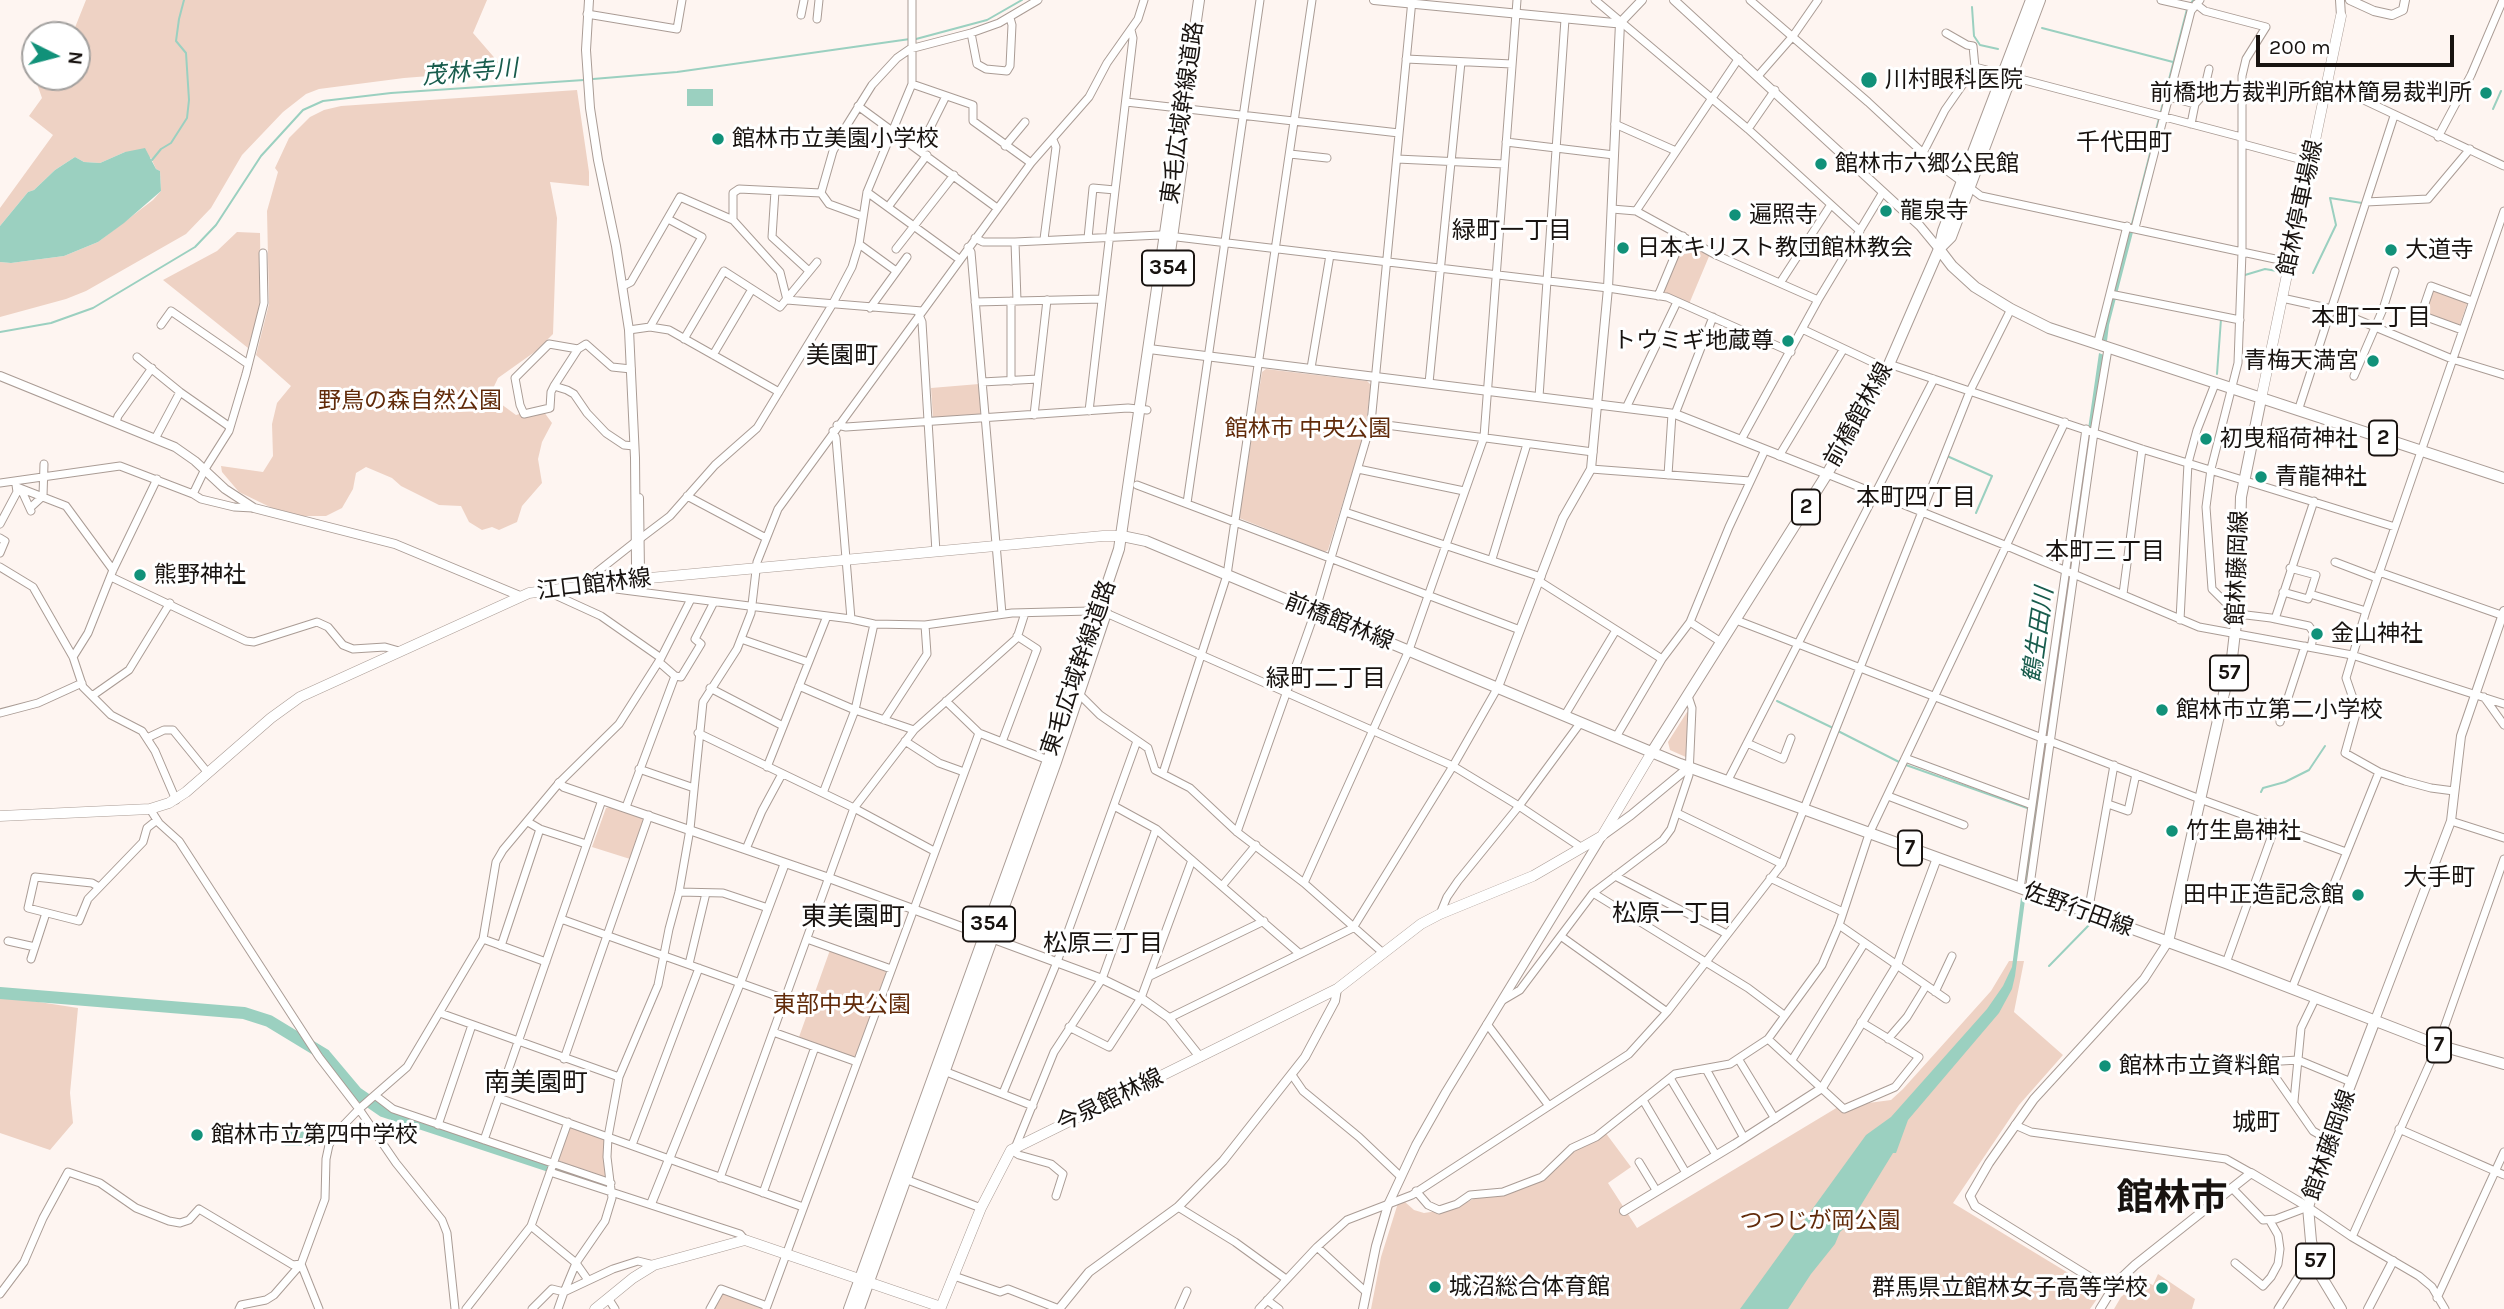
<!DOCTYPE html>
<meta charset="utf-8">
<style>
body{margin:0}
#map{position:relative;width:2504px;height:1309px;overflow:hidden;background:#fef5f1;font-family:Karla,sans-serif}
canvas{display:block}
.north{position:absolute;left:21px;top:21px;width:70px;height:70px;box-sizing:border-box;background:#fff;border:2px solid #a3a19f;border-radius:50%;rotate:96deg;font-size:19px;font-weight:700;line-height:28px;text-align:center;color:#181310}
.north::after{content:'';display:block;margin:auto;width:24px;height:32px;background:#119179;clip-path:polygon(50% 0,100% 100%,50% 72%,0 100%)}
.scale{position:absolute;left:2256px;top:35px;width:198px;height:32px;box-sizing:border-box;border:4px solid #181310;border-top:0;padding-left:9px;font-size:21px;line-height:24px;white-space:nowrap;color:#181310;-webkit-text-stroke:5px #fff;paint-order:stroke}
</style>
<div id="map">
<canvas width="2504" height="1309"></canvas>
<div class="north">N</div>
<div class="scale">200 m</div>
</div>
<script>
const c = document.querySelector('canvas').getContext('2d');
c.lineJoin = 'round';
function fillPath(path, color) {
  c.fillStyle = color;
  c.fill(path, 'evenodd');
}
function toPath(rows) {
  const path = new Path2D();
  for (const r of rows) {
    path.moveTo(r[0], r[1]);
    for (let i = 2; i < r.length; i += 2) path.lineTo(r[i], r[i + 1]);
  }
  return path;
}
function stroke(path, color, width, dash) {
  c.strokeStyle = color;
  c.lineWidth = width;
  c.lineCap = dash ? 'butt' : 'round';
  c.setLineDash(dash || []);
  c.stroke(path);
}
function write(font, color, halo, rows, align = 'center') {
  c.font = font + ' Karla,"Noto Sans JP",sans-serif';
  c.lineWidth = 6;
  c.setLineDash([]);
  c.textBaseline = 'middle';
  c.strokeStyle = halo;
  c.fillStyle = color;
  for (const [text, x, y, turn = 0] of rows) {
    c.save();
    c.translate(x, y);
    c.rotate((+turn || 0) * Math.PI / 180);
    c.textAlign = isNaN(turn) ? turn : align;
    if (halo) c.strokeText(text, 0, 0);
    c.fillText(text, 0, 0);
    c.restore();
  }
}
const green = toPath([
 [86,0,487,0,473,33,505,70,404,78,319,89,306,94,283,112,242,155,211,208,186,234,86,291,66,299,0,317,0,262,11,263,64,256,98,242,153,200,161,191,160,171,156,169,151,158,125,152,100,163,84,162,75,157,55,170,34,190,28,192,0,226,0,208,53,135,29,116,42,98,36,81,29,77,77,77,77,35,72,35],
 [577,90,589,172,589,186,550,182,557,218,553,334,536,351,498,378,487,401,501,404,516,415,541,408,552,423,542,442,538,459,542,483,522,506,517,522,499,530,492,527,482,530,469,522,461,506,439,505,401,486,392,478,366,467,356,473,353,489,342,508,326,516,303,516,272,508,239,492,222,472,221,466,263,472,273,456,272,424,277,403,291,386,256,355,269,304,267,211,278,172,275,168,289,138,310,117,324,110,341,106],
 [237,232,260,233,261,303,248,348,163,280,217,251],
 [1683,240,1710,254,1689,304,1663,292],
 [2432,288,2468,301,2459,327,2424,315],
 [1266,369,1367,381,1371,385,1365,431,1328,550,1325,552,1239,518,1262,372],
 [979,384,981,415,933,418,931,388],
 [1687,712,1690,714,1688,758,1670,750,1668,742],
 [610,807,642,817,643,821,630,859,592,847,606,808],
 [830,950,884,970,886,973,856,1056,852,1057,799,1037],
 [2009,961,2024,961,2014,1012,2063,1055,2019,1105,1953,1203,2098,1291,2099,1296,2090,1309,1371,1309,1381,1257,1398,1203,1405,1202,1414,1210,1424,1213,1437,1211,1452,1209,1480,1196,1528,1186,1574,1151,1605,1132,1631,1167,1608,1183,1637,1228,1838,1107,1891,1100,1903,1089,1991,991],
 [0,996,78,1008,70,1093,73,1123,50,1150,0,1133],
 [568,1124,608,1138,610,1182,557,1160],
 [2158,1274,2195,1299,2192,1309,2114,1309,2121,1297,2141,1280,2153,1285],
 [721,1289,765,1305,763,1309,712,1309]
]);
const water = toPath([
 [2192,0,2197,0,2192,4,2109,325,2107,341,2102,340,2105,325,2186,9],
 [687,89,713,89,713,106,687,106],
 [145,148,156,169,160,171,161,191,124,223,98,242,64,256,11,263,0,262,0,226,28,192,34,190,55,170,75,157,84,162,100,163,125,152],
 [2099,353,2104,355,2028,881,2023,879],
 [2021,898,2025,900,2015,976,2012,989,1999,1013,1908,1120,1896,1153,1893,1153,1850,1223,1840,1232,1835,1244,1811,1274,1788,1309,1740,1309,1866,1135,1891,1117,1987,1009,2003,986,2012,967],
 [285,1130,310,1130,310,1146,285,1146]
]);
const stream = toPath([
 [1972,7,1974,36,1980,45,1998,49],
 [2042,28,2173,62],
 [916,39,987,20,1022,0],
 [593,79,677,72,910,39],
 [2493,109,2501,91],
 [152,160,161,149,171,143,187,118,189,100,186,53,176,41,179,19,184,0],
 [2313,273,2336,225,2330,198,2362,203],
 [2245,275,2265,269,2277,271],
 [0,332,51,323,93,308,195,247,216,225,261,156,303,110,323,101,391,93,584,80],
 [2217,374,2221,319],
 [1947,456,1992,476,1976,513],
 [1777,701,1833,728],
 [1838,731,1901,763],
 [1906,765,2030,809],
 [2261,792,2263,788,2285,782,2309,770,2325,746],
 [2049,966,2089,925]
]);
const river = toPath([
 [0,993,244,1013,269,1021,325,1055,357,1093,383,1111,595,1181]
]);
const minor = toPath([
 [1595,0,1748,129,1860,231],
 [1750,0,1868,102,1923,153,1981,196,2289,262],
 [2161,0,2192,7],
 [2196,4,2205,11,2266,27,2246,59,2242,76,2242,252,2238,363,2211,469,2206,507,2212,589,2227,604,2238,606],
 [587,14,677,29,682,0],
 [801,15,804,0],
 [817,19,819,0],
 [971,33,977,64,986,69,1007,71,1010,66,1012,25,1010,18],
 [1406,59,1512,64],
 [1975,67,2241,137],
 [1758,76,1793,36,1818,0],
 [912,84,973,105,973,121,1031,163],
 [2326,88,2351,94,2504,166],
 [2169,97,2195,104],
 [1126,102,1399,133],
 [858,106,997,208],
 [1615,124,1676,151],
 [2191,124,2195,104,2203,95,2209,69],
 [1748,129,1775,90],
 [2438,137,2471,75,2503,0],
 [1506,142,1614,155],
 [2243,144,2310,162],
 [1005,146,1025,122],
 [919,150,946,96],
 [1923,153,1945,110,1975,67,1973,46,1967,45,1946,33],
 [1290,154,1327,158],
 [1397,159,1504,164],
 [775,191,772,237,809,271],
 [867,192,959,259],
 [821,193,833,151,847,125,872,85,897,58,910,49,971,33,999,23,1038,0],
 [821,193,829,204,862,216],
 [2366,202,2394,116],
 [888,207,927,155],
 [1612,209,1636,211,1716,255,1818,300],
 [1636,211,1739,58],
 [2135,228,2191,11,2200,0],
 [975,238,983,242,1015,242,1160,235,1608,288,1667,297,1791,352],
 [1088,238,1093,188,1115,190],
 [1044,239,1056,147,1053,140],
 [1015,242,1017,301],
 [859,244,896,271],
 [968,247,971,252,1002,614],
 [896,249,954,175],
 [1780,283,1830,206],
 [623,286,631,282,680,197,733,220],
 [2110,294,2240,320],
 [1658,296,1683,236],
 [2282,298,2332,309,2452,359,2504,375],
 [787,300,780,272,733,220,733,193,739,189,821,193],
 [787,300,922,311],
 [1011,301,1011,381],
 [975,302,1102,299],
 [870,308,907,257],
 [919,315,922,322,936,552],
 [161,325,171,311,248,364],
 [650,327,702,237,668,219],
 [1802,329,1887,369],
 [629,330,650,327,669,330,779,392],
 [2462,330,2421,315,2431,286,2472,301],
 [684,339,724,271,780,307,817,262],
 [2097,345,2127,226],
 [578,349,549,344,515,378,520,405,524,414,550,408,551,392,554,386,567,390,574,394,587,413,606,433,624,445,634,446],
 [713,355,752,289],
 [137,357,180,392,230,427],
 [1889,364,2142,449,2395,527],
 [1311,368,1330,255],
 [2354,376,2383,309,2395,271],
 [982,382,1038,379],
 [1429,383,1461,62],
 [554,386,578,349,586,344,612,367,631,369],
 [1539,397,1565,19],
 [1626,408,1677,302],
 [1089,411,1133,38,1131,30],
 [2298,411,2366,202,2428,199,2470,149],
 [1675,414,1713,317],
 [1034,415,1047,300],
 [116,422,118,416,152,368],
 [1371,423,1593,452],
 [837,425,846,427,1128,408,1147,410],
 [833,431,836,438,851,619],
 [156,437,180,392],
 [1741,440,1818,300,1883,192],
 [1779,456,1843,350],
 [1358,469,1464,491],
 [1591,469,1750,481],
 [1827,474,2007,546,2199,627,2352,655,2504,704],
 [1668,475,1672,414],
 [0,483,120,466,193,494,205,469,229,431,246,374,264,303,263,253],
 [1137,485,1520,630],
 [17,487,66,506,113,570],
 [21,489,31,511],
 [193,494,201,499,234,507,253,508],
 [687,496,766,538],
 [1187,503,1260,0],
 [30,508,43,496,44,464],
 [1345,512,1541,577],
 [0,524,17,492,16,485],
 [0,538,5,541,0,553],
 [641,538,670,516,715,465,757,428,832,305,852,267,859,244,867,192,912,84,912,0],
 [1492,559,1527,444],
 [2335,562,2377,578],
 [0,567,33,587,73,657,83,687,111,715,142,731,155,751,176,800],
 [2290,568,2316,575,2310,594,2366,611],
 [2379,572,2504,616],
 [111,577,246,641,254,642,317,622,328,627,343,645,353,649,385,647,399,651],
 [612,581,616,589,851,619,874,624,925,625,1012,613,1090,611,1106,613,1453,766,1519,806,1582,848],
 [1539,581,1662,659],
 [595,583,597,572,635,542],
 [549,589,555,595,601,616,661,658],
 [2283,592,2308,599,2310,594],
 [2123,594,2142,449],
 [2238,614,2271,618,2309,626,2314,633,2311,647],
 [2275,619,2314,501],
 [1736,620,2200,799,2346,852],
 [2180,620,2188,463,2197,430,2215,384],
 [1690,622,1721,642],
 [1017,636,1037,649,1002,742,1048,760],
 [741,639,808,662],
 [73,657,88,633,113,570,157,479],
 [659,662,675,676,681,677,701,644,695,639,714,602],
 [799,686,855,710,914,730],
 [710,688,783,726],
 [1079,694,1100,715,1148,748,1155,770,1190,788,1237,832,1304,883,1382,952],
 [92,696,129,670,170,603],
 [2484,697,2504,725],
 [946,701,979,733,1002,742],
 [0,713,38,703,82,683],
 [1565,715,1616,630],
 [884,720,927,654,925,625],
 [2280,722,2305,646],
 [698,733,854,808,934,851],
 [1616,737,1662,659,1690,622,1729,527,1765,450],
 [147,738,164,730,173,730,208,773],
 [905,741,939,763,964,772],
 [1747,743,1783,759,1791,738],
 [1905,758,2032,805],
 [767,767,827,616],
 [639,769,694,788],
 [1163,773,1227,575,1312,0],
 [1727,782,1934,379],
 [2454,791,2431,788,2405,781,2379,772,2345,753,2357,710,2346,678,2366,611,2504,211],
 [823,793,855,710,874,624],
 [1888,796,1964,825],
 [2108,804,2128,811,2136,774],
 [1114,806,1156,829,1300,954],
 [626,807,675,676],
 [150,809,159,823,179,841,319,1057,359,1109,335,1134,329,1145,326,1159,325,1199,301,1264,274,1295,266,1300,241,1305,239,1309],
 [1677,813,1782,864],
 [2451,821,2504,838],
 [528,822,540,829,586,844],
 [1237,832,1315,612,1371,423,1412,0],
 [746,849,762,811,782,774],
 [1615,876,1727,934],
 [1770,878,1843,912],
 [1304,883,1409,650,1484,437,1517,0],
 [1222,886,1256,845],
 [99,887,92,883,35,877,28,908,79,921,88,899,143,842,147,828,157,820],
 [2020,889,2086,429],
 [679,892,723,893,768,908],
 [2029,892,2094,432,2108,349],
 [1593,893,1748,988,1784,1015],
 [2088,913,2114,765],
 [1440,914,1447,897,1458,881,1519,806,1581,722],
 [561,919,785,999],
 [1839,925,1946,999],
 [1562,937,1667,1012],
 [483,939,546,962],
 [807,939,891,969],
 [8,941,35,947],
 [501,946,540,829],
 [31,959,46,913],
 [2226,963,2275,827],
 [689,964,706,893],
 [1150,976,1264,921],
 [2292,988,2379,772],
 [1935,992,1952,956],
 [1503,1000,1520,990,1593,893,1663,840,1671,829,1689,775,1692,708,1688,696],
 [440,1013,619,1077],
 [1169,1018,1353,928,1453,766,1498,687],
 [1487,1024,1549,1106],
 [1069,1027,1109,1047,1141,998,1192,860],
 [773,1032,857,1062],
 [1768,1039,1844,1109,1895,1087,1919,1057,1861,1022],
 [1888,1039,1907,1017,1926,986],
 [564,1059,649,815],
 [1739,1060,1775,1119],
 [1792,1060,1864,944],
 [2246,1061,2265,1062],
 [1706,1069,1744,1138],
 [944,1071,1033,1106],
 [1292,1075,1303,1091,1359,1137,1400,1176],
 [1670,1078,1716,1155],
 [1003,1093,1057,962,1137,741],
 [376,1096,393,1109,611,1183],
 [499,1098,803,1207],
 [1643,1100,1686,1173],
 [2294,1101,2301,1028,2316,997],
 [438,1125,472,1025],
 [2015,1125,2031,1132,2226,1159,2251,1173],
 [2399,1129,2504,1175],
 [484,1140,602,800],
 [2329,1140,2313,1131,2265,1062,2298,1060,2351,1082],
 [632,1145,699,968],
 [1015,1148,1054,1052,1102,979,1156,829],
 [1011,1150,1019,1155,1051,1164,1063,1174,1056,1196],
 [1639,1162,1656,1190],
 [550,1172,740,1234,745,1240],
 [720,1178,854,808,914,730,1017,638,1025,613],
 [905,1179,981,1208],
 [2232,1188,2263,1220,2276,1219,2308,1207,2352,1237,2419,1276,2432,1287,2445,1309],
 [1416,1191,1428,1205,1439,1210,1457,1204,1470,1195,1503,1192,1542,1177,1572,1148,1596,1137,1675,1074,1730,1064,1768,1039,1822,965,1839,925,1869,834,2065,422],
 [763,1193,815,1047],
 [1178,1207,1235,1242,1286,1279],
 [531,1226,576,1263,564,1292,552,1289,532,1309],
 [2352,1237,2438,1045,2504,859],
 [1317,1247,1366,1292],
 [2235,1263,2263,1286,2271,1277,2278,1264,2280,1249,2278,1235,2270,1221],
 [954,1276,1000,1292,1008,1289,1059,1309],
 [588,1280,576,1263,605,1221,612,1198,607,1157,608,1137,619,1077,658,985,669,929,679,892,690,829,703,702,737,649,751,613,757,562,778,509,1031,163,1089,97,1107,63,1138,19,1144,0],
 [0,1294,24,1262,43,1218,68,1172,100,1183,136,1208,169,1221,180,1223,189,1220,199,1209,293,1265,301,1264,319,1309],
 [608,1298,615,1309],
 [2437,1298,2504,1152],
 [1267,1300,1279,1309],
 [455,1309,447,1233,442,1220,396,1163,359,1109,407,1067,483,939,496,862,503,850,559,783,619,724,661,658,691,599],
 [466,1309,531,1226,568,1122],
 [558,1309,564,1292,613,1269,638,1261,654,1265],
 [710,1309,721,1289,767,1306],
 [766,1309,979,733],
 [1179,1309,1187,1291],
 [1259,1309,1317,1247,1347,1220,1412,1195,1629,1054,1667,1012,1782,864,1970,391,2011,309],
 [2278,1309,2307,1263,2315,1260]
]);
const tertiary = toPath([
 [589,0,586,50,590,108,598,160,616,246,629,330,635,458,636,564,639,579],
 [1374,0,1614,23,1620,23,1642,0],
 [1674,0,1920,226,1939,249],
 [2340,0,2341,16],
 [2350,0,2374,11,2392,15,2403,10,2405,0],
 [1149,349,1675,414,1827,474],
 [0,376,175,447,195,461,225,489,254,508,395,544,520,596],
 [639,498,640,572],
 [1498,687,1563,518,1591,469,1608,288,1620,23],
 [559,783,564,787,829,878,1102,979,1141,998,1169,1018,1200,1057],
 [2375,1020,2451,821,2461,736,2504,611],
 [651,1204,740,983,785,863],
 [1624,1211,1735,1144,1822,1088,1897,965,1937,858],
 [2112,1291,1975,1206,1970,1196,1989,1163,2034,1099,2144,979,2168,942],
 [1059,1309,1089,1272,1178,1207,1223,1161,1305,1057,1335,1001,1337,989],
 [1363,1309,1376,1246,1388,1205,1416,1145,1446,1092,1602,836,1631,815,1689,767],
 [2100,1309,2116,1283,2135,1265,2251,1173,2308,1207],
 [2368,1309,2393,1261]
]);
const secondary = toPath([
 [2261,399,2341,16],
 [0,816,150,809,169,803,186,792,271,718,300,697,529,593,639,579,1103,536,1122,536],
 [595,1309,633,1278,654,1265,745,1240,941,1307,981,1208,1011,1150,1337,989,1421,924,1440,914,1533,876,1602,836,1652,752]
]);
const primary = toPath([
 [1939,249,1952,266,1975,287,2011,309,2049,328,2504,478],
 [1939,249,1951,237,2040,0],
 [1122,536,1146,541,1680,764,2226,963,2438,1045,2504,1064],
 [1652,752,1827,474,1887,369,1939,249,1943,231,2031,0],
 [2168,942,2232,658,2238,606,2241,497,2261,399],
 [2341,1309,2318,1271,2311,1241,2308,1207,2329,1140,2375,1020]
]);
const trunk = toPath([
 [1168,267,1182,165],
 [849,1309,1048,760,1119,549,1199,0],
 [859,1309,1056,762,1106,613]
]);
const markers = [
 [1869,80,9,"#119179"],
 [2486,93,7,"#119179"],
 [718,139,7,"#119179"],
 [1821,164,7,"#119179"],
 [1886,211,7,"#119179"],
 [1735,215,7,"#119179"],
 [1623,248,7,"#119179"],
 [2391,250,7,"#119179"],
 [1788,341,7,"#119179"],
 [2373,361,7,"#119179"],
 [2206,439,7,"#119179"],
 [2261,477,7,"#119179"],
 [140,575,7,"#119179"],
 [2317,634,7,"#119179"],
 [2162,710,7,"#119179"],
 [2172,831,7,"#119179"],
 [2358,895,7,"#119179"],
 [2105,1066,7,"#119179"],
 [197,1135,7,"#119179"],
 [1435,1287,7,"#119179"],
 [2162,1288,7,"#119179"]
];
const shields = [
 [1168,268,52],
 [2383,438,28],
 [1806,507,28],
 [2229,673,38],
 [1910,848,24],
 [989,924,52],
 [2439,1045,24],
 [2315,1261,38]
];
const shieldNames = [
 ["354",1168,268],
 ["2",2383,438],
 ["2",1806,507],
 ["57",2229,673],
 ["7",1910,848],
 ["354",989,924],
 ["7",2439,1045],
 ["57",2315,1261]
];
const poiNames = [
 ["川村眼科医院",1885,80],
 ["前橋地方裁判所館林簡易裁判所",2472,93,"right"],
 ["館林市立美園小学校",732,139],
 ["館林市六郷公民館",1835,164],
 ["龍泉寺",1900,211],
 ["遍照寺",1749,215],
 ["日本キリスト教団館林教会",1637,248],
 ["大道寺",2405,250],
 ["トウミギ地蔵尊",1774,341,"right"],
 ["青梅天満宮",2359,361,"right"],
 ["初曳稲荷神社",2220,439],
 ["青龍神社",2275,477],
 ["熊野神社",154,575],
 ["金山神社",2331,634],
 ["館林市立第二小学校",2176,710],
 ["竹生島神社",2186,831],
 ["田中正造記念館",2344,895,"right"],
 ["館林市立資料館",2119,1066],
 ["館林市立第四中学校",211,1135],
 ["城沼総合体育館",1449,1287],
 ["群馬県立館林女子高等学校",2148,1288,"right"]
];
const streetNames = [
 ["東毛広域幹線道路",1183,113,-82],
 ["館林停車場線",2301,208,-78],
 ["前橋館林線",1859,415,-61],
 ["館林藤岡線",2238,568,-88],
 ["江口館林線",594,585,-7],
 ["前橋館林線",1339,622,22],
 ["東毛広域幹線道路",1079,668,-71],
 ["佐野行田線",2078,910,20],
 ["今泉館林線",1110,1101,-26],
 ["館林藤岡線",2330,1145,-71]
];
const parkNames = [
 ["野鳥の森自然公園",410,401],
 ["館林市 中央公園",1308,429],
 ["東部中央公園",842,1005],
 ["つつじが岡公園",1820,1221]
];
const waterNames = [
 ["茂林寺川",470,73,-5],
 ["鶴生田川",2039,635,-82]
];
const neighbourhoodNames = [
 ["千代田町",2124,143],
 ["緑町一丁目",1512,231],
 ["本町二丁目",2371,318],
 ["美園町",842,356],
 ["本町四丁目",1916,498],
 ["本町三丁目",2105,552],
 ["緑町二丁目",1326,679],
 ["大手町",2439,878],
 ["松原一丁目",1672,914],
 ["松原三丁目",1103,944],
 ["城町",2256,1123]
];
const quarterNames = [
 ["東美園町",853,918],
 ["南美園町",536,1084]
];
const townNames = [
 ["館林市",2172,1199]
];
fillPath(green, '#eed2c4');
fillPath(water, '#9bd0c0');
stroke(stream, '#9bd0c0', 2);
stroke(river, '#9bd0c0', 12);
stroke(minor, '#aa9c95', 9);
stroke(tertiary, '#aa9c95', 10);
stroke(secondary, '#aa9c95', 11);
stroke(primary, '#aa9c95', 12);
stroke(trunk, '#aa9c95', 12);
stroke(minor, '#fff', 7);
stroke(tertiary, '#fff', 8);
stroke(secondary, '#fff', 10);
stroke(primary, '#fff', 10);
stroke(trunk, '#fff', 10);
for (const [x, y, r, color] of markers) {
  const dot = new Path2D();
  dot.arc(x, y, r, 0, 2 * Math.PI);
  c.fillStyle = color;
  c.fill(dot);
  stroke(dot, '#fff', 2.5);
}
for (const [x, y, w] of shields) {
  const box = new Path2D();
  box.roundRect(x - w / 2, y - 17.5, w, 35, 5);
  c.fillStyle = '#fff';
  c.fill(box);
  stroke(box, '#181310', 2);
}
write('bold 21px', '#181310', null, shieldNames);
write('23px', '#181310', '#fff', poiNames, 'left');
write('23px', '#181310', '#fff', streetNames);
write('23px', '#612b0a', '#fff', parkNames);
write('italic 24px', '#185c4d', '#fff', waterNames);
write('24px', '#181310', '#fff', neighbourhoodNames);
write('26px', '#181310', '#fff', quarterNames);
write('bold 37px', '#181310', '#fff', townNames);
</script>
